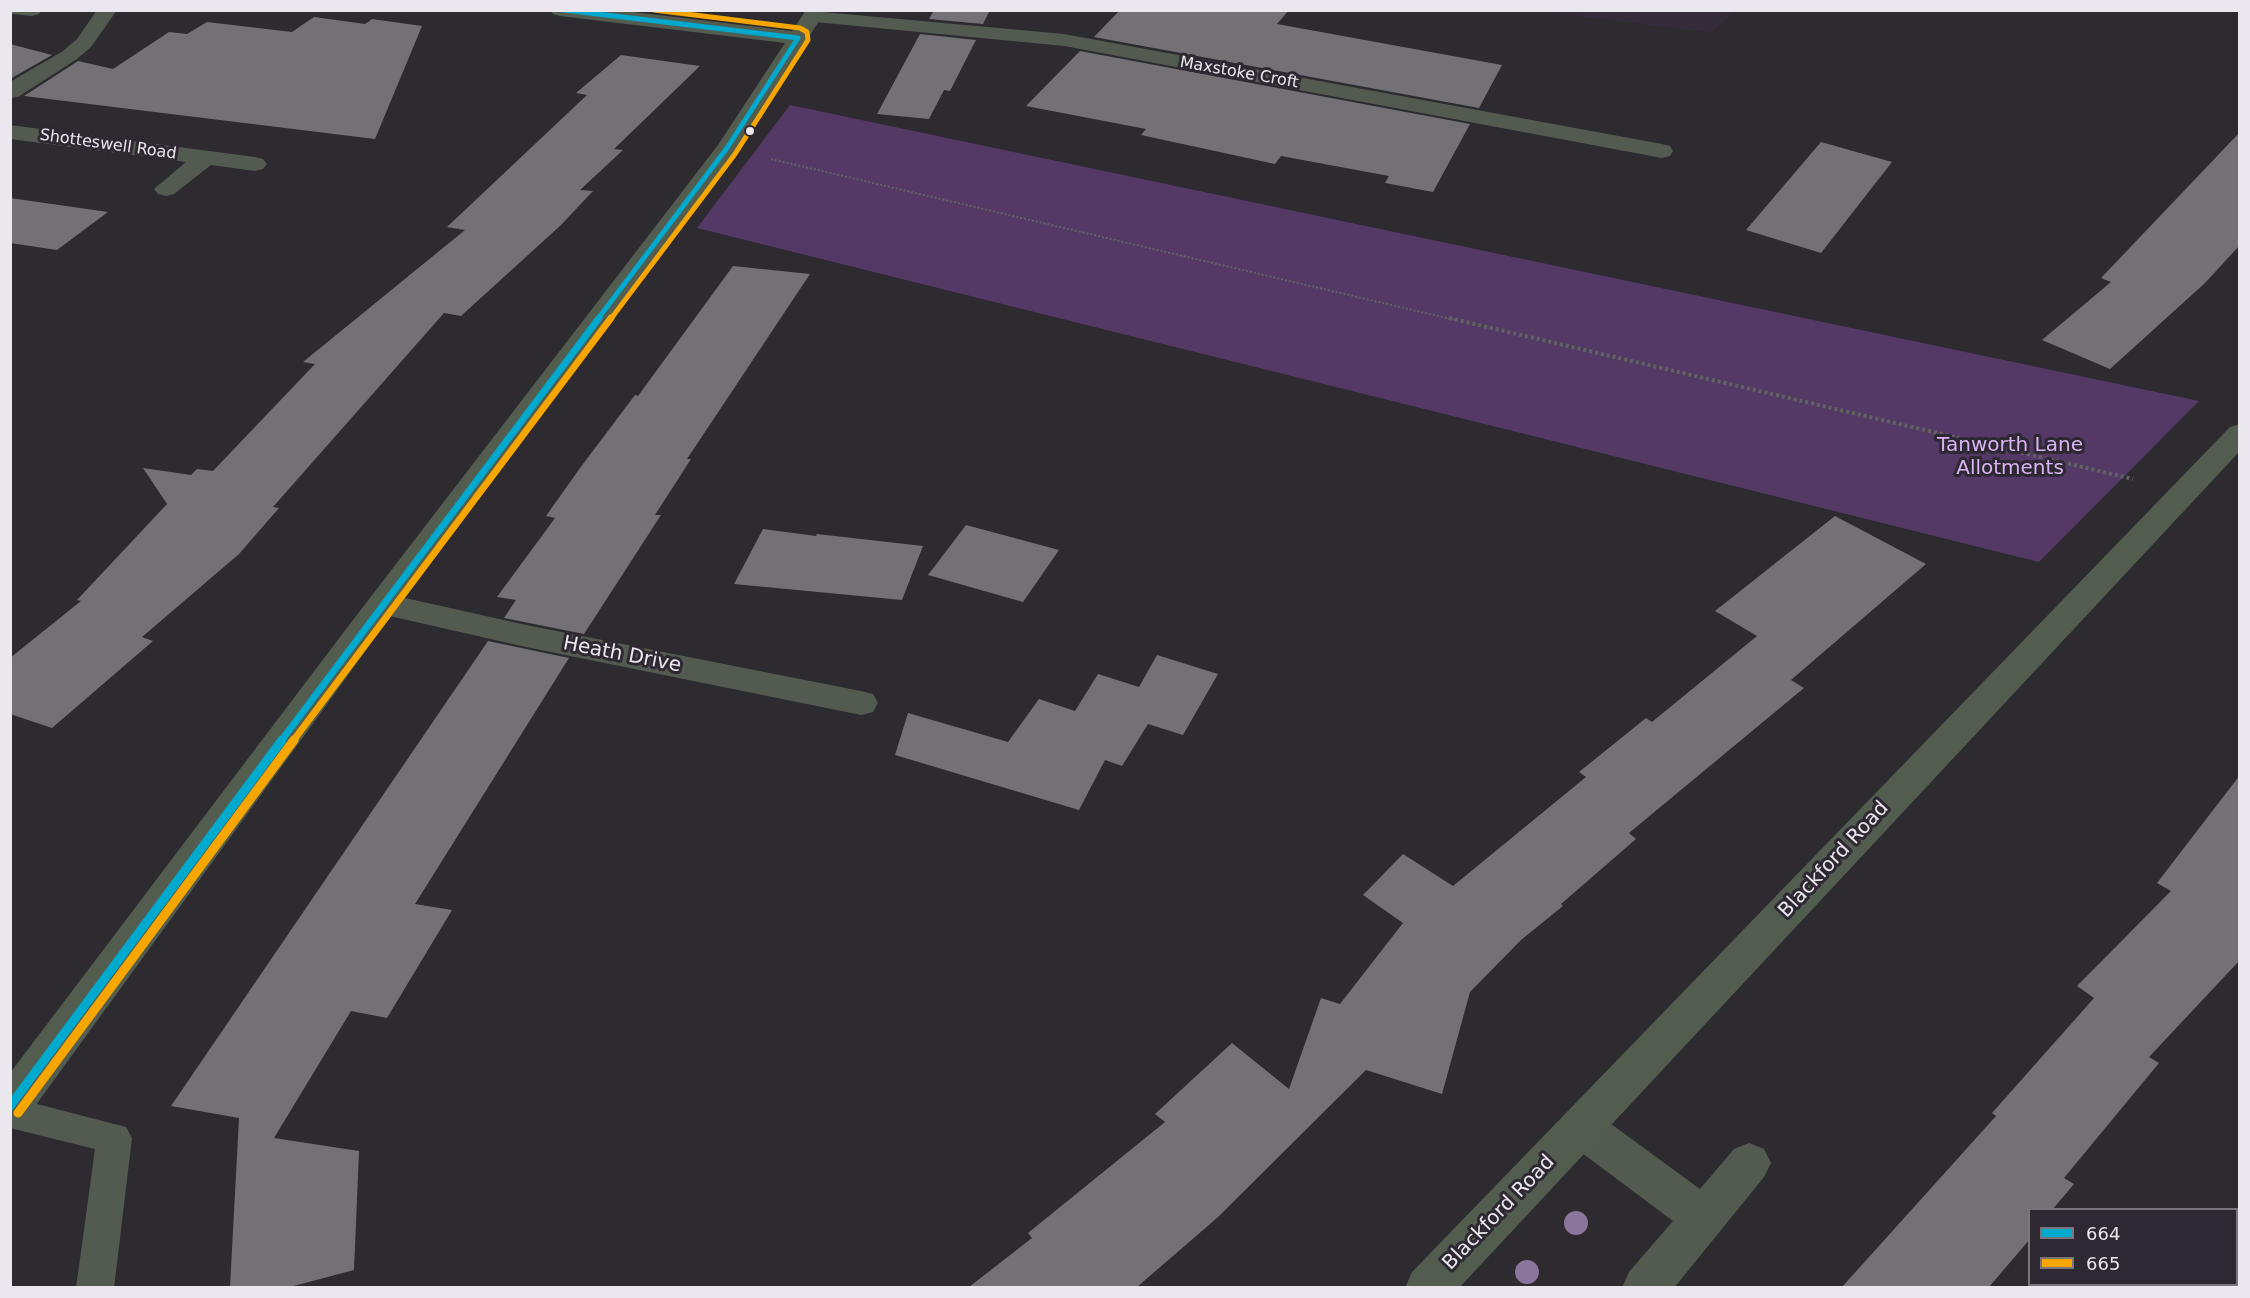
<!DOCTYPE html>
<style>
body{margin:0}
#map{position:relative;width:2250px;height:1298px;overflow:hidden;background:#2d2a30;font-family:"DejaVu Sans",sans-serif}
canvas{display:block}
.frame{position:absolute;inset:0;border:12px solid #ebe7ee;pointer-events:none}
.legend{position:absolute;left:2028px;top:1208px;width:210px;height:78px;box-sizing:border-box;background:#2e2832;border:2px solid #7a747d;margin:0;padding:8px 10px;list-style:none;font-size:18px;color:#ebe7ee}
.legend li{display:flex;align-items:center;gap:12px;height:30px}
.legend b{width:30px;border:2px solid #7a747d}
</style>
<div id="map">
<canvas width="2250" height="1298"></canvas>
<div class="frame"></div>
<ul class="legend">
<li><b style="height:8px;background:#00a9ce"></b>664</li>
<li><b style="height:8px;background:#f7a600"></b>665</li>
</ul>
</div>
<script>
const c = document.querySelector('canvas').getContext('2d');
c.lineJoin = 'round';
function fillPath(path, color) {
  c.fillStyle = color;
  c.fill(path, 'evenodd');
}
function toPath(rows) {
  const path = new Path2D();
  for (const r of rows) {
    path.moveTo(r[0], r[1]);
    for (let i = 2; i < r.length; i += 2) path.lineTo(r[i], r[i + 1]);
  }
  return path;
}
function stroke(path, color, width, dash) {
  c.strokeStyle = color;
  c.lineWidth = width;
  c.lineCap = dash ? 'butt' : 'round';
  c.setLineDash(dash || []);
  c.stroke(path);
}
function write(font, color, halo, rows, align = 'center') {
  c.font = font + ' "DejaVu Sans",sans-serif';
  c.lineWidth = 6;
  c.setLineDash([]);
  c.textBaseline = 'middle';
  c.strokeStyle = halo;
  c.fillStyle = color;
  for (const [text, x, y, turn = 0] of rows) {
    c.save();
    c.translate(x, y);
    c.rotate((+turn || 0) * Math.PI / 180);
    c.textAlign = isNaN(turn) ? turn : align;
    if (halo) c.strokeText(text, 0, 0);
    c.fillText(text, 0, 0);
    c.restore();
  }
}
const built = toPath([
 [1538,11,1735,11,1712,33]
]);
const green = toPath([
 [790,105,2199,401,2039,562,697,228]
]);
const building = toPath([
 [934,10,990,10,983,24,929,19],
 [1120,10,1289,10,1277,24,1502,65,1479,108,1094,37],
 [314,17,365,24,372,19,422,26,375,139,24,96,78,61,113,69,169,32,187,34,207,22,292,32],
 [920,34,976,40,950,91,944,90,929,119,877,114],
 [10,44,52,55,10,79],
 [1080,51,1470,124,1433,192,1385,183,1389,176,1281,156,1275,164,1141,135,1146,129,1026,106],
 [621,55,700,66,614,149,623,150,580,190,593,191,561,225,461,316,444,313,273,507,279,508,239,554,142,637,153,641,52,728,10,714,10,658,81,601,77,600,167,504,143,468,191,475,197,469,213,471,315,364,303,362,465,230,447,227,587,95,576,93],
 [2240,132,2240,245,2205,283,2110,369,2042,340,2111,282,2101,278],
 [1821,142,1892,162,1821,253,1746,230],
 [10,198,108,212,57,250,10,243],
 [733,266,810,274,687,459,691,459,655,515,661,515,584,634,504,618,516,600,497,597,555,518,546,516,580,468,635,395,638,396],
 [1835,516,1926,564,1791,680,1804,688,1629,833,1636,839,1561,904,1563,906,1521,940,1470,992,1442,1094,1366,1070,1217,1218,1137,1287,969,1287,1032,1238,1028,1233,1165,1122,1155,1114,1232,1043,1289,1089,1321,998,1340,1004,1403,923,1363,895,1403,854,1453,886,1586,777,1579,772,1646,718,1652,722,1757,636,1715,611],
 [966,525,1059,550,1023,602,928,575],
 [763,529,816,536,817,534,923,546,902,600,734,584],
 [488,641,569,658,415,904,452,910,387,1018,351,1011,274,1138,359,1151,354,1270,290,1287,230,1287,239,1118,171,1106],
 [1157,655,1218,674,1183,735,1148,724,1122,766,1105,760,1079,810,895,755,908,713,1008,742,1039,699,1075,711,1098,674,1139,687],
 [2240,775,2240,960,2149,1057,2159,1063,2064,1178,2074,1184,2053,1209,2030,1209,2030,1239,1989,1287,1842,1287,1996,1116,1992,1113,2094,998,2077,986,2171,891,2157,883]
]);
const pathFar1 = toPath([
 [771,159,1455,320]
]);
const path = toPath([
 [1449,318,2133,479]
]);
const lane = toPath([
 [10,1097,126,1127,132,1138,114,1288,76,1288,95,1149,10,1128,10,1097]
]);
const street = toPath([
 [97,10,117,10,91,47,77,59,18,97,10,98,10,82,63,51,77,39,97,10],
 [812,11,1064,34,1662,144,1670,146,1673,151,1670,156,1662,158,1064,46,805,21,802,17,805,13,812,11],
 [10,125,255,157,263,159,267,164,263,169,255,171,211,165,174,194,166,196,158,194,154,189,186,162,10,139,10,125],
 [383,593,526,625,861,691,873,694,878,703,873,712,861,715,526,647,372,612,367,604,372,596,383,593],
 [1581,1108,1596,1113,1700,1189,1734,1149,1749,1143,1764,1149,1771,1163,1764,1177,1674,1288,1622,1288,1629,1272,1673,1221,1566,1141,1560,1127,1566,1113,1581,1108]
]);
const secondary = toPath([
 [10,10,42,10,39,14,32,16,12,14,10,10],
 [550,10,616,10,792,31,806,10,826,10,735,153,367,649,25,1120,10,1126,10,1073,343,633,718,145,785,43,560,16,553,14,550,10],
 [2240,424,2240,451,1459,1288,1405,1288,1412,1272,2230,427,2240,424]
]);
const bus1Far2 = toPath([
 [564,10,798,38,727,148,597,320]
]);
const bus1Far1 = toPath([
 [281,741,599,318]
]);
const bus1 = toPath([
 [10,1106,282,740]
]);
const bus2Far2 = toPath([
 [610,320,735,154,808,40,807,32,800,28,654,10]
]);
const bus2Far1 = toPath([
 [293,741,611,318]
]);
const bus2 = toPath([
 [18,1113,294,740]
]);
const trees = [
 [1576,1223],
 [1527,1272]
];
const markers = [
 [750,131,5,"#ebe7ee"]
];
const farStreetnames = [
 ["Maxstoke Croft",1239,73,10],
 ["Shotteswell Road",108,145,8]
];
const parkNames = [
 ["Tanworth Lane",2010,446],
 ["Allotments",2010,469]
];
const streetNames = [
 ["Heath Drive",622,655,11],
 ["Blackford Road",1834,860,-47],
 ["Blackford Road",1499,1213,-46]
];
fillPath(built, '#342c3a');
fillPath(green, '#543866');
fillPath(building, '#737176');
stroke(pathFar1, '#606460', 2, [2, 2]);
stroke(path, '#606460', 4, [3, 3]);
fillPath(lane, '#535b51');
fillPath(street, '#535b51');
fillPath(secondary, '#525c4f');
stroke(bus1Far2, '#00a9ce', 5);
stroke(bus1Far1, '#00a9ce', 7);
stroke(bus1, '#00a9ce', 9);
stroke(bus2Far2, '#f7a600', 5);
stroke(bus2Far1, '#f7a600', 7);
stroke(bus2, '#f7a600', 9);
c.fillStyle = '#8c759c';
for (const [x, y] of trees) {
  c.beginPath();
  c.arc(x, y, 12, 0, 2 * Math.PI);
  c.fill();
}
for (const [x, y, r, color] of markers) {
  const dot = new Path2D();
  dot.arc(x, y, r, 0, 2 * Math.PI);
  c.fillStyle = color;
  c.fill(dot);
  stroke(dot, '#2e2832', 2);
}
write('16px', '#ebe7ee', '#2e2832', farStreetnames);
write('20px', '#dab3f4', '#2e2832', parkNames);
write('20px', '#ebe7ee', '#2e2832', streetNames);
</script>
